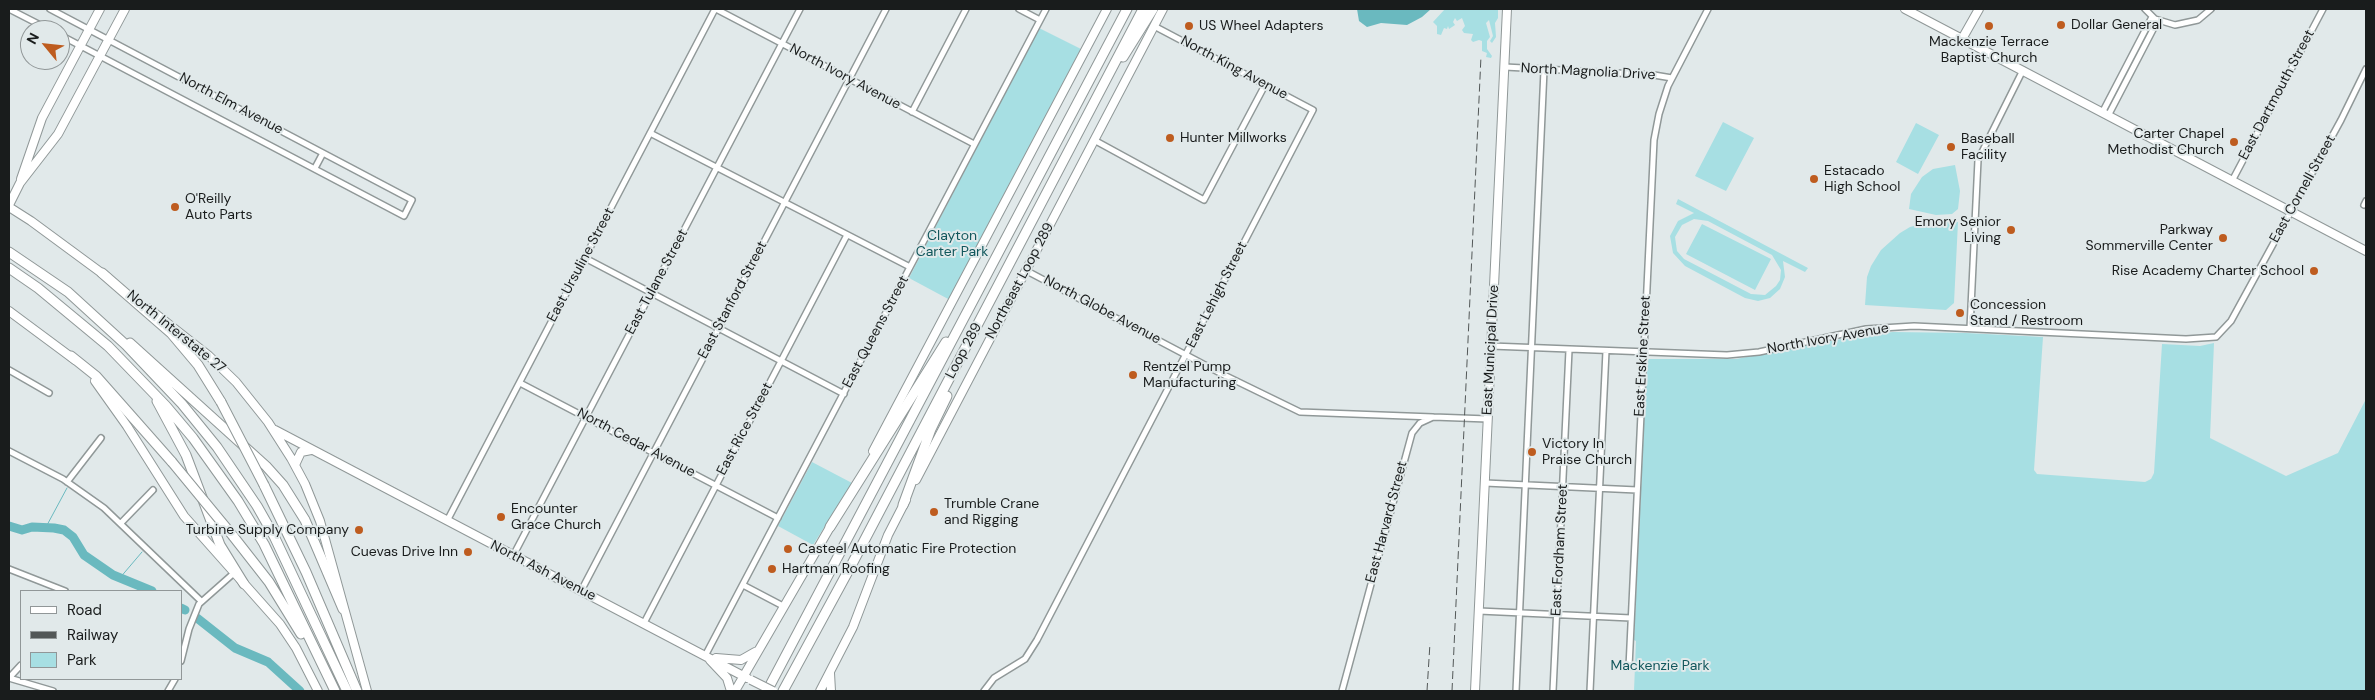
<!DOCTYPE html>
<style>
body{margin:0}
#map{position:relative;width:2375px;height:700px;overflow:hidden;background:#e1e9ea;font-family:"DM Sans",sans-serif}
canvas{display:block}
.frame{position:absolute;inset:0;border:10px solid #191c1c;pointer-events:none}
.legend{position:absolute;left:20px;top:590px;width:162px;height:90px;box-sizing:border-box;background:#e1e9ea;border:1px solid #919798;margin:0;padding:6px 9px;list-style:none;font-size:15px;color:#191c1c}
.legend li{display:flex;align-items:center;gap:10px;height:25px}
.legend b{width:25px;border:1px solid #919798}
.north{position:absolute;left:20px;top:20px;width:50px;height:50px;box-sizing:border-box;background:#e1e9ea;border:1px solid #919798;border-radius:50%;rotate:298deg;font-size:14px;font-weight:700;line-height:20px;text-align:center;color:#191c1c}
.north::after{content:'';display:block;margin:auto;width:18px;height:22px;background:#be5c1f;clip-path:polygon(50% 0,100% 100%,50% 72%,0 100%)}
</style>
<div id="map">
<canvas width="2375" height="700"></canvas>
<div class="frame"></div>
<ul class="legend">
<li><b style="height:6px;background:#fff"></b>Road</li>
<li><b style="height:6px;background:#525757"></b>Railway</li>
<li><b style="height:14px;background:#a7dfe3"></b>Park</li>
</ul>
<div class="north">N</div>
</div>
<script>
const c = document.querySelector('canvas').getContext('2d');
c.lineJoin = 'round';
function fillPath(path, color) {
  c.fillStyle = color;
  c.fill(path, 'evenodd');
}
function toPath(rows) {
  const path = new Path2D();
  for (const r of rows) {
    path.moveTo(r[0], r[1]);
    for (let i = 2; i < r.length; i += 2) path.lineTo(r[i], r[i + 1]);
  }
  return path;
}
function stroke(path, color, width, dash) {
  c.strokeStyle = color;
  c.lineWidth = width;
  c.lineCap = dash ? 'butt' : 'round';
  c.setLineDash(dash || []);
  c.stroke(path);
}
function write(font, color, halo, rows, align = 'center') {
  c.font = font + ' "DM Sans",sans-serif';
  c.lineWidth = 4;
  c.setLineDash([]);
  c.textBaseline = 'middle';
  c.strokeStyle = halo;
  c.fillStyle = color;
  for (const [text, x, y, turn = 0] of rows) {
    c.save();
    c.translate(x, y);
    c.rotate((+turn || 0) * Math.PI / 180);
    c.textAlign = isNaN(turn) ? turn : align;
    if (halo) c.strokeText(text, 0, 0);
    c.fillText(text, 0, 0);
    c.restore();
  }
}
const green = toPath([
 [1445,9,1498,9,1498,18,1495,23,1496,37,1492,43,1490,41,1493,36,1489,20,1486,23,1490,37,1487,41,1487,49,1492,56,1491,58,1486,57,1487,53,1482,51,1482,41,1479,40,1473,42,1471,40,1473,34,1464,33,1462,30,1465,26,1462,18,1457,21,1455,18,1453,22,1455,25,1449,29,1448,26,1447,29,1444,28,1441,35,1437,34,1437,26,1433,22],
 [1039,28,1081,49,950,300,909,278],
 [1723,122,1754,138,1726,191,1695,176],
 [1916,123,1939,135,1918,174,1896,162],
 [1955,165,1960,191,1958,209,1952,214,1936,215,1909,209,1911,194,1922,177,1933,169],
 [1678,199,1808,268,1805,272,1783,261,1785,277,1780,289,1770,298,1758,301,1745,298,1685,266,1673,253,1670,236,1678,221,1694,213,1676,204],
 [1694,219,1708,221,1772,255,1781,270,1780,280,1776,286,1765,295,1751,294,1684,259,1677,251,1675,237,1682,225],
 [1933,221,1958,222,1954,303,1946,310,1865,305,1867,277,1871,266,1881,250,1900,233,1910,227],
 [1702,224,1771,259,1755,290,1686,254],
 [1893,332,1966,333,2043,337,2034,470,2037,474,2145,482,2151,479,2154,473,2162,344,2200,346,2214,343,2210,438,2286,476,2338,453,2366,399,2366,691,1634,691,1636,641,1634,640,1647,359,1736,359,1857,336],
 [812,462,852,483,813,545,778,526]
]);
const water = toPath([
 [1357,9,1431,9,1422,17,1407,25,1381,23,1367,27,1359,21]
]);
const stream = toPath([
 [46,527,67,488],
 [119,579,142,552]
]);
const river = toPath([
 [9,526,22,530,32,527,54,528,64,530,73,537,84,555,113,575,152,591],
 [181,608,185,610],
 [197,618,235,648,268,662,300,691]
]);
const street = toPath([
 [9,9,50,30],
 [50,9,412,200,404,216,60,35],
 [716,9,974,144],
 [1019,9,1040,20],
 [2145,9,2155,19,2175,25,2198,20,2211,9],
 [1505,67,1654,75,1672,78],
 [912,112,966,9],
 [2102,113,2152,17],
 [2108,116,2158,20],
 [650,133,910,267],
 [1094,140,1204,200,1265,85],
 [315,168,323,153],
 [2232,181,2323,9],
 [2364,205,2366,201],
 [585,258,844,394],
 [1025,270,1222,374,1300,412,1433,417],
 [1970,328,1978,160,2023,70],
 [1491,346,1727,355,1759,352,1866,329,1914,326,2186,339,2216,337,2231,321,2341,120,2366,69],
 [9,370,49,393],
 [520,383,778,518],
 [9,451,63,479,104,508,201,601],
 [67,482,101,438],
 [1485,483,1637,490],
 [447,521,715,9],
 [121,523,153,490],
 [513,556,800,9],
 [9,569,65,591],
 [743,585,783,606],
 [581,591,886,9],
 [1479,611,1631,618],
 [644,623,847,235],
 [705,656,1046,9],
 [181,661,189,629,199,604,234,573],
 [1629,667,1654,140,1659,114,1668,86,1708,9],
 [9,678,53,691],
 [9,678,21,665],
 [168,691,175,679],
 [984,691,994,678,1025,659,1037,640,1313,110,1154,26],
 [1342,691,1412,433,1420,423,1433,417,1488,419],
 [1516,691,1544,70],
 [1553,691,1569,350],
 [1590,691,1606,351]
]);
const secondary = toPath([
 [1905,9,2366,251],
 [1962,39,1979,9],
 [21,179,42,118,100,9],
 [9,205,20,183,58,134,125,9],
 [9,207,31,221,107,277],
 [148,308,209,356,236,382,268,422,291,458,305,484,320,521,367,691],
 [9,311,75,360],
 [95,381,127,426,184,516,280,624,296,648,318,691],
 [275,430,747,678],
 [873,451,1107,9],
 [295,465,301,452,311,450],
 [916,480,1163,9],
 [716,658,741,660,755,652],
 [710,660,727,678,731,691],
 [830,673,831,691],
 [735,691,833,522],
 [820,691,853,627,888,535,906,500],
 [1475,691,1507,9]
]);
const highway = toPath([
 [1123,57,1153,9],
 [9,252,68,292,126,345,182,404,217,447,257,506,274,536,347,691],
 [9,268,38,288,108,346,166,406,193,438,238,501,264,544,335,691],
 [102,273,171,333,198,365,221,402],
 [130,343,266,466,283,485,305,520,343,609],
 [71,356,96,376,172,462],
 [157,401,186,455,220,545,244,584],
 [264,485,306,572,357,691],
 [903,505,931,429,947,396],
 [830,527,946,342],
 [233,536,269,582,301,634],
 [767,691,1127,9],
 [783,691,852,564,1143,9]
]);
const rail = toPath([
 [1427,691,1430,643],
 [1452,691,1481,56]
]);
const secondaryBridge = toPath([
 [751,680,773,691]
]);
const highwayBridge = toPath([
 [221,402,264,485],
 [172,462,233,536]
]);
const markers = [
 [2061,25,5,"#be5c1f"],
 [1189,26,5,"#be5c1f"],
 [1989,26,5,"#be5c1f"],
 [1170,138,5,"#be5c1f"],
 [2234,142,5,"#be5c1f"],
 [1951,147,5,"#be5c1f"],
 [1814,179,5,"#be5c1f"],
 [175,207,5,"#be5c1f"],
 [2011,230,5,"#be5c1f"],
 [2223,238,5,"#be5c1f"],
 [2314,271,5,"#be5c1f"],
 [1960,313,5,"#be5c1f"],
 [1133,375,5,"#be5c1f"],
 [1532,452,5,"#be5c1f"],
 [934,512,5,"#be5c1f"],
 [501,517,5,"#be5c1f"],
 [359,530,5,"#be5c1f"],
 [788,549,5,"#be5c1f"],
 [468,552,5,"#be5c1f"],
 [772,569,5,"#be5c1f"]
];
const poiNames = [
 ["Dollar General",2071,25],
 ["US Wheel Adapters",1199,26],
 ["Mackenzie Terrace",1989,42,"center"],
 ["Baptist Church",1989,58,"center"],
 ["Carter Chapel",2224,134,"right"],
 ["Methodist Church",2224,150,"right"],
 ["Hunter Millworks",1180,138],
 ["Baseball",1961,139],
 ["Facility",1961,155],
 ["Estacado",1824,171],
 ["High School",1824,187],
 ["O'Reilly",185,199],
 ["Auto Parts",185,215],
 ["Emory Senior",2001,222,"right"],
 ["Living",2001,238,"right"],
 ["Parkway",2213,230,"right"],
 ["Sommerville Center",2213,246,"right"],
 ["Rise Academy Charter School",2304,271,"right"],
 ["Concession",1970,305],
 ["Stand / Restroom",1970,321],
 ["Rentzel Pump",1143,367],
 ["Manufacturing",1143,383],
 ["Victory In",1542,444],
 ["Praise Church",1542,460],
 ["Trumble Crane",944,504],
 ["and Rigging",944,520],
 ["Encounter",511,509],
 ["Grace Church",511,525],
 ["Turbine Supply Company",349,530,"right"],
 ["Casteel Automatic Fire Protection",798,549],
 ["Cuevas Drive Inn",458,552,"right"],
 ["Hartman Roofing",782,569]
];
const streetNames = [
 ["North King Avenue",1234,68,28],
 ["North Magnolia Drive",1588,72,3],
 ["North Ivory Avenue",845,77,28],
 ["East Dartmouth Street",2277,95,-62],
 ["North Elm Avenue",231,104,28],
 ["East Cornell Street",2303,189,-61],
 ["East Ursuline Street",581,265,-62],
 ["Northeast Loop 289",1020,281,-62],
 ["East Tulane Street",657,282,-62],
 ["East Lehigh Street",1217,295,-63],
 ["East Stanford Street",733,300,-62],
 ["North Globe Avenue",1102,310,28],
 ["North Interstate 27",176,332,39],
 ["East Queens Street",876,332,-62],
 ["North Ivory Avenue",1828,339,-10],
 ["East Municipal Drive",1491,350,-87],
 ["Loop 289",964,351,-62],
 ["East Erskine Street",1643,356,-87],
 ["East Rice Street",745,429,-62],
 ["North Cedar Avenue",636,443,28],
 ["East Harvard Street",1387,522,-75],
 ["East Fordham Street",1560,550,-87],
 ["North Ash Avenue",543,571,27]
];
const parkNames = [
 ["Clayton",952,236],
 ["Carter Park",952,252],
 ["Mackenzie Park",1660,666]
];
fillPath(green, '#a7dfe3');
fillPath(water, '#6ab9bf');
stroke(stream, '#6ab9bf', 1);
stroke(river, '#6ab9bf', 9);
stroke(street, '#909898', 8);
stroke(secondary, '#909898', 10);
stroke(highway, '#909898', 11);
stroke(street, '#fff', 5);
stroke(secondary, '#fff', 8);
stroke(highway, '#fff', 9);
stroke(rail, '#525757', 1, [8, 4]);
stroke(secondaryBridge, '#909898', 10, []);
stroke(highwayBridge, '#909898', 11, []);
stroke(secondaryBridge, '#fff', 8);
stroke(highwayBridge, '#fff', 9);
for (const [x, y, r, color] of markers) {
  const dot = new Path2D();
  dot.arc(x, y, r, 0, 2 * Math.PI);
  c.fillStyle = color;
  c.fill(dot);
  stroke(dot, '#e1e9ea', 2);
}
write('14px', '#191c1c', '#e1e9ea', poiNames, 'left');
write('14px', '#191c1c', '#e1e9ea', streetNames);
write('14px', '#12575c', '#e1e9ea', parkNames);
</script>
